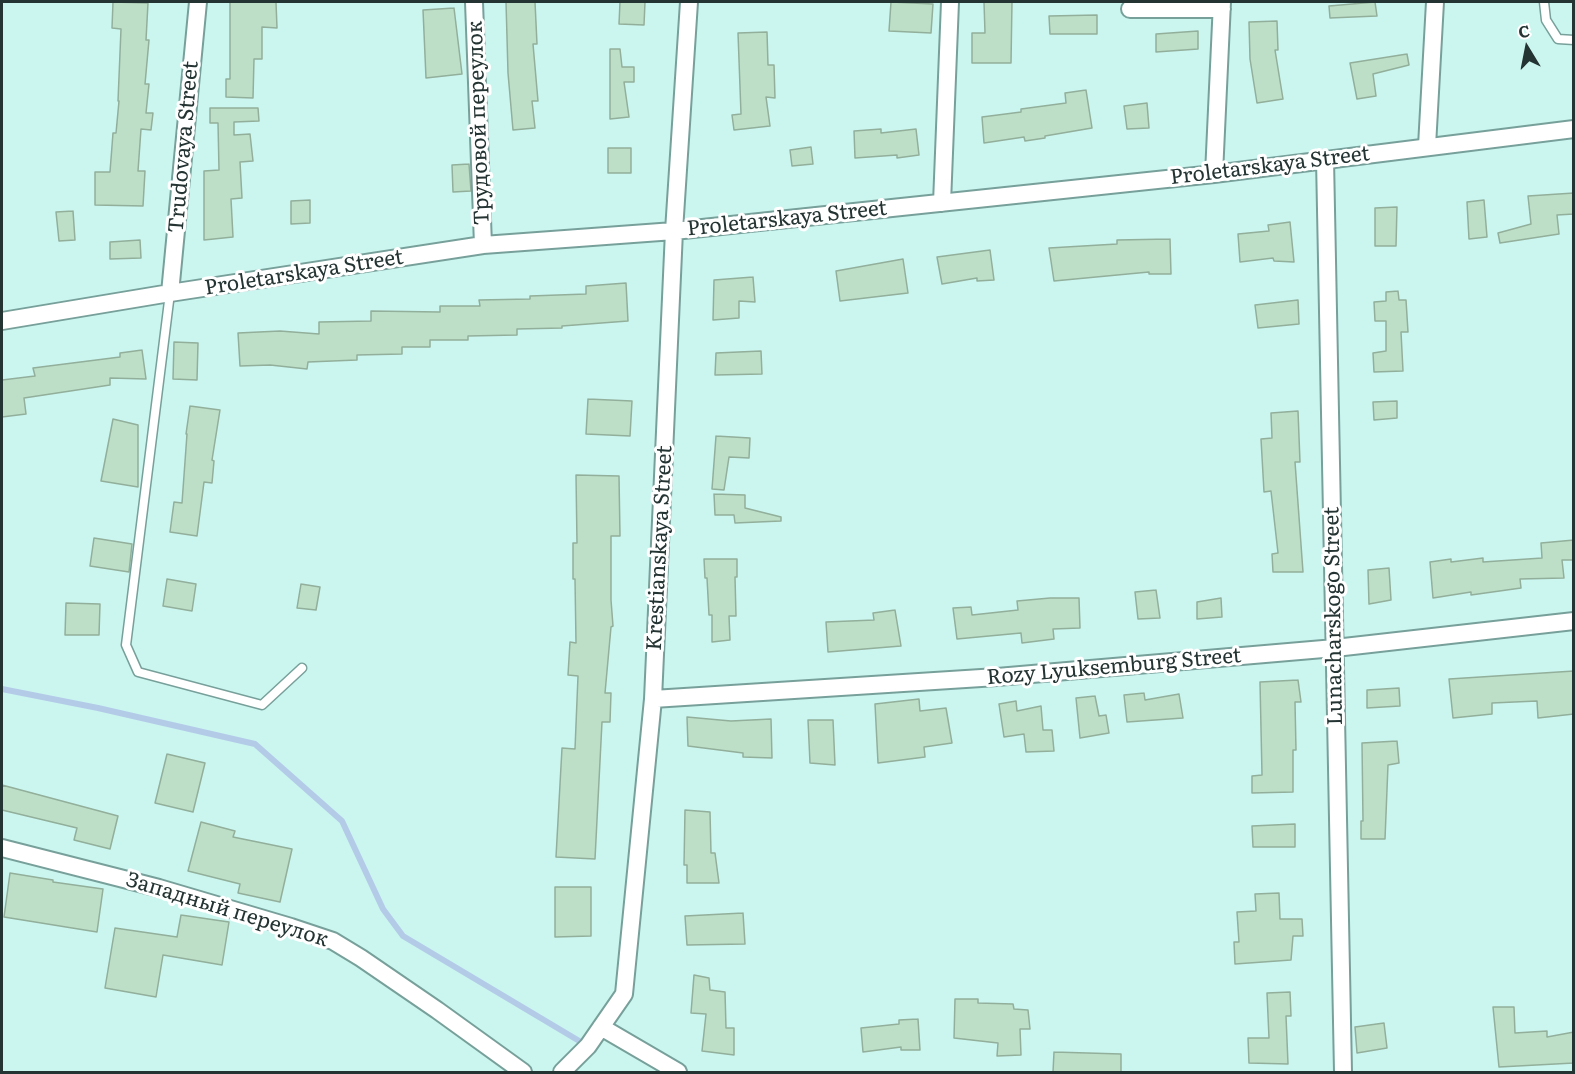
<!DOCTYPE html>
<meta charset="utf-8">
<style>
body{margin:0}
#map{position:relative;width:1575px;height:1074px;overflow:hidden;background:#cbf6f0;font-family:Literata,serif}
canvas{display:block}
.frame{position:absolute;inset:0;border:3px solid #243432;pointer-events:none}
.north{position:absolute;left:1497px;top:18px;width:60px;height:60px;-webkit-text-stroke:4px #fff;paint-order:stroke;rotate:350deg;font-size:16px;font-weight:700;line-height:24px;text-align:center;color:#243432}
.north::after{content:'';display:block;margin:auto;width:21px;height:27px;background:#243432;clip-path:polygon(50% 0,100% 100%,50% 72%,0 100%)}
</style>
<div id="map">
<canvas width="1575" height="1074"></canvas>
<div class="frame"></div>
<div class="north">С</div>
</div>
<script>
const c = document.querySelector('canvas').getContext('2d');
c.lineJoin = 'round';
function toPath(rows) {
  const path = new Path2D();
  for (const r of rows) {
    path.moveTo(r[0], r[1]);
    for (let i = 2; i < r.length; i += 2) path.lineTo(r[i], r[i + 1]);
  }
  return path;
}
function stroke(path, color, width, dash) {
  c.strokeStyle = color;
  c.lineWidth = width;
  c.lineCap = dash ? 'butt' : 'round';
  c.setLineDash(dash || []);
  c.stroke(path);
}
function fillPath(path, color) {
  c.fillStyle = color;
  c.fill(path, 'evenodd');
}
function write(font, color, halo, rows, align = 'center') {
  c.font = font + ' Literata,serif';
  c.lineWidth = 6;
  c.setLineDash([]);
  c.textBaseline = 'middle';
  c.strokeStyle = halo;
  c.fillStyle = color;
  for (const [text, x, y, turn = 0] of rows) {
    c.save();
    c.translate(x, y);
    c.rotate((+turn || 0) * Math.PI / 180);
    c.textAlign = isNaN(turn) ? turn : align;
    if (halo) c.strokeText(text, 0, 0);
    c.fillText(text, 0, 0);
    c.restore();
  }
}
const stream = toPath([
 [2,689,98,708,255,744,342,821,383,909,403,936,586,1045]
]);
const building = toPath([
 [113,2,148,3,146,40,149,40,145,84,149,84,146,113,153,113,151,130,141,129,138,171,145,171,143,206,95,205,95,172,110,172,113,133,116,133,119,101,118,101,121,29,112,28,113,2],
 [230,2,276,2,277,28,262,27,262,59,254,59,253,98,226,97,226,79,230,79,230,2],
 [506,2,535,2,537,44,533,44,538,101,532,101,535,128,513,130,508,73,506,2],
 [620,2,645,2,644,25,619,24,620,2],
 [891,2,933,4,931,33,889,31,891,2],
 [984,2,1012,2,1011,63,972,63,972,33,985,33,984,2],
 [1375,2,1377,16,1330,18,1329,6,1375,2],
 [454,8,462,74,426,78,423,10,454,8],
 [1097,15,1097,34,1050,34,1049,16,1097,15],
 [1277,21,1278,50,1275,50,1283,99,1257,103,1250,59,1249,22,1277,21],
 [1198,31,1198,49,1156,52,1156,34,1198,31],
 [767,32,768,65,774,65,775,98,766,97,770,126,734,130,732,115,741,114,738,33,767,32],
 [610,49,620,49,622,67,634,67,634,82,624,82,629,117,610,119,610,49],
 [1407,54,1409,65,1373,74,1376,96,1357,99,1350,63,1407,54],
 [1086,90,1092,128,1045,136,1045,138,1025,141,1024,137,984,143,982,117,1021,112,1021,109,1066,103,1065,93,1086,90],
 [1147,103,1149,128,1127,129,1124,106,1147,103],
 [210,108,258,108,259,121,234,122,234,135,250,134,253,161,240,162,242,198,231,199,233,237,204,240,204,171,219,170,218,123,210,123,210,108],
 [881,129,881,133,916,129,919,155,897,158,897,155,855,158,854,131,881,129],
 [811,147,813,164,792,166,790,150,811,147],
 [608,148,631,148,631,173,608,173,608,148],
 [469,164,471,191,453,192,452,165,469,164],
 [1574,193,1574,214,1557,215,1559,234,1500,243,1498,233,1531,224,1528,196,1574,193],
 [310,200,310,223,291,224,291,201,310,200],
 [1484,200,1487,237,1469,239,1467,202,1484,200],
 [1397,207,1396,246,1375,246,1375,208,1397,207],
 [73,211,75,240,59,241,56,212,73,211],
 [1290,222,1294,262,1274,261,1273,258,1240,262,1238,234,1269,231,1268,225,1290,222],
 [1170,239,1171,274,1149,274,1149,272,1054,281,1049,248,1117,244,1117,240,1170,239],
 [140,240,141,258,110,259,110,242,140,240],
 [990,250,994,280,977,281,977,278,942,284,937,257,990,250],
 [903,259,908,293,840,301,836,271,903,259],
 [753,277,755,302,739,301,739,318,713,320,714,280,753,277],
 [626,283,628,321,562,326,562,328,517,329,517,335,468,336,468,340,430,340,430,347,402,347,402,354,357,355,357,360,308,362,307,369,270,365,240,366,238,333,280,331,319,334,319,322,371,321,371,311,440,312,440,306,480,306,479,300,530,299,530,296,586,294,586,286,626,283],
 [1398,291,1399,300,1406,300,1408,332,1401,332,1403,371,1374,372,1373,353,1386,351,1386,321,1375,321,1374,302,1386,301,1386,292,1398,291],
 [1298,300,1299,324,1258,328,1255,305,1298,300],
 [174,342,198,343,197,380,173,379,174,342],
 [142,350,146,379,110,378,110,385,24,398,26,414,2,417,2,380,35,376,33,368,120,357,120,353,142,350],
 [761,351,762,374,715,375,716,353,761,351],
 [588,399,632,401,630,436,586,434,588,399],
 [1397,401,1397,418,1374,420,1373,402,1397,401],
 [190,406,220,410,212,460,214,461,212,483,204,482,197,536,170,532,174,502,182,503,187,434,186,434,190,406],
 [1298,411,1300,462,1295,462,1303,572,1273,572,1272,554,1278,553,1271,491,1264,492,1261,439,1272,438,1271,413,1298,411],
 [113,419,138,425,138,487,101,481,113,419],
 [716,436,750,438,749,458,729,457,724,490,712,489,716,436],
 [576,475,619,476,620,536,611,536,611,600,613,626,611,627,605,693,611,693,610,722,602,722,595,859,556,857,562,748,575,749,578,676,568,675,570,642,576,643,575,579,573,579,573,543,577,543,576,475],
 [714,494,745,495,745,508,781,517,781,521,735,523,734,515,715,515,714,494],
 [94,538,132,544,129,572,90,566,94,538],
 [1574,540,1574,560,1562,560,1564,578,1520,579,1521,588,1471,595,1471,592,1433,598,1430,562,1451,559,1451,562,1483,558,1483,562,1542,558,1541,543,1574,540],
 [704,559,737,559,737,577,735,577,736,616,729,616,730,640,712,642,712,615,709,615,707,578,705,578,704,559],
 [1389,568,1391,600,1369,604,1368,570,1389,568],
 [167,579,196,584,192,611,163,606,167,579],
 [301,584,320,587,316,610,297,608,301,584],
 [1156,590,1160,618,1138,619,1135,592,1156,590],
 [1050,598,1079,598,1080,628,1053,629,1054,639,1022,643,1021,633,957,639,953,608,971,607,972,615,1018,610,1017,601,1050,598],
 [1221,598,1222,617,1197,619,1197,602,1221,598],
 [66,603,100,604,99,635,65,635,66,603],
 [895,610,901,646,828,652,826,622,874,620,873,613,895,610],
 [1574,671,1574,714,1538,718,1537,701,1492,703,1492,714,1453,718,1449,679,1574,671],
 [1298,680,1301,702,1295,702,1296,750,1293,750,1293,792,1252,793,1252,776,1262,775,1260,682,1298,680],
 [1399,688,1400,706,1367,708,1367,690,1399,688],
 [1144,693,1145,700,1179,694,1183,718,1127,722,1124,695,1144,693],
 [1095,696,1099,716,1106,715,1109,733,1080,738,1076,698,1095,696],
 [919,699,920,711,946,708,952,743,924,747,925,757,878,763,875,704,919,699],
 [1016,701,1017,711,1041,706,1043,730,1052,730,1054,751,1026,752,1024,734,1004,737,999,704,1016,701],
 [687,717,731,721,771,719,772,758,743,757,743,753,688,746,687,717],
 [808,720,833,720,835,765,810,763,808,720],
 [1397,741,1399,763,1388,765,1385,839,1361,839,1361,821,1363,821,1362,743,1397,741],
 [167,754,205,763,193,812,155,803,167,754],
 [2,785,118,816,110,849,74,840,77,828,2,810,2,785],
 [685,810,710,812,711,853,715,853,719,883,687,883,687,865,684,865,685,810],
 [201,822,235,831,233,837,292,849,280,902,238,893,240,884,188,871,201,822],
 [1295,824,1295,847,1253,847,1252,826,1295,824],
 [10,873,53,880,53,882,103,889,97,932,4,917,10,873],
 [555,887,591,887,591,936,555,937,555,887],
 [1279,893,1280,919,1302,919,1303,936,1293,936,1291,960,1235,964,1234,942,1239,942,1237,912,1256,911,1255,894,1279,893],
 [743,913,745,944,687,945,685,916,743,913],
 [181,915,229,922,222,965,163,955,156,997,105,988,115,928,177,937,181,915],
 [694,975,709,978,710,990,725,992,726,1028,734,1028,734,1055,702,1051,706,1014,691,1013,694,975],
 [1290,992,1291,1016,1286,1016,1288,1064,1249,1063,1248,1038,1269,1038,1267,993,1290,992],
 [955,999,978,999,978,1003,1013,1004,1014,1009,1028,1010,1030,1029,1020,1029,1021,1055,997,1056,998,1043,954,1038,955,999],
 [1493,1007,1514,1007,1515,1033,1547,1031,1547,1037,1574,1032,1574,1063,1499,1067,1493,1007],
 [918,1019,920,1050,901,1050,901,1047,863,1052,861,1028,899,1024,899,1020,918,1019],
 [1384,1023,1387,1048,1357,1053,1355,1027,1384,1023],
 [1054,1052,1121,1054,1121,1072,1053,1072,1054,1052]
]);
const service = toPath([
 [1544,2,1546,20,1558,39,1574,40],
 [170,293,126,645,138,672,262,705,302,668]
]);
const minor = toPath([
 [474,2,483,245],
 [1130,9,1222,9],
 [1427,146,1435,2],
 [1325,159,1343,1072],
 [1214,174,1222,2],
 [942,203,950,2],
 [170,293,198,2],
 [2,321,170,293,483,245,674,231,1214,174,1574,129],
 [653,699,997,677,1335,648,1574,621],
 [2,848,159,888,291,927,333,941,361,958,437,1010,523,1072],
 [601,1027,678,1072],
 [562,1072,588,1046,624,994,653,699,674,231,689,2]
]);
const streetNames = [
 ["Трудовой переулок",479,123,-92],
 ["Trudovaya Street",184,147,-85],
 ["Proletarskaya Street",1270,166,-7],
 ["Proletarskaya Street",787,219,-6],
 ["Proletarskaya Street",304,273,-9],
 ["Krestianskaya Street",660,548,-87],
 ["Lunacharskogo Street",1334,616,-91],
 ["Rozy Lyuksemburg Street",1114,667,-5],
 ["Западный переулок",227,910,17]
];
stroke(stream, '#b4cbe8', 6);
fillPath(building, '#bddfc7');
stroke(building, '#92af9b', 1.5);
stroke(service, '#78a09b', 11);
stroke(minor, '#78a09b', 20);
stroke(service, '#fff', 8);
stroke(minor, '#fff', 16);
write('21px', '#243432', '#fff', streetNames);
</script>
